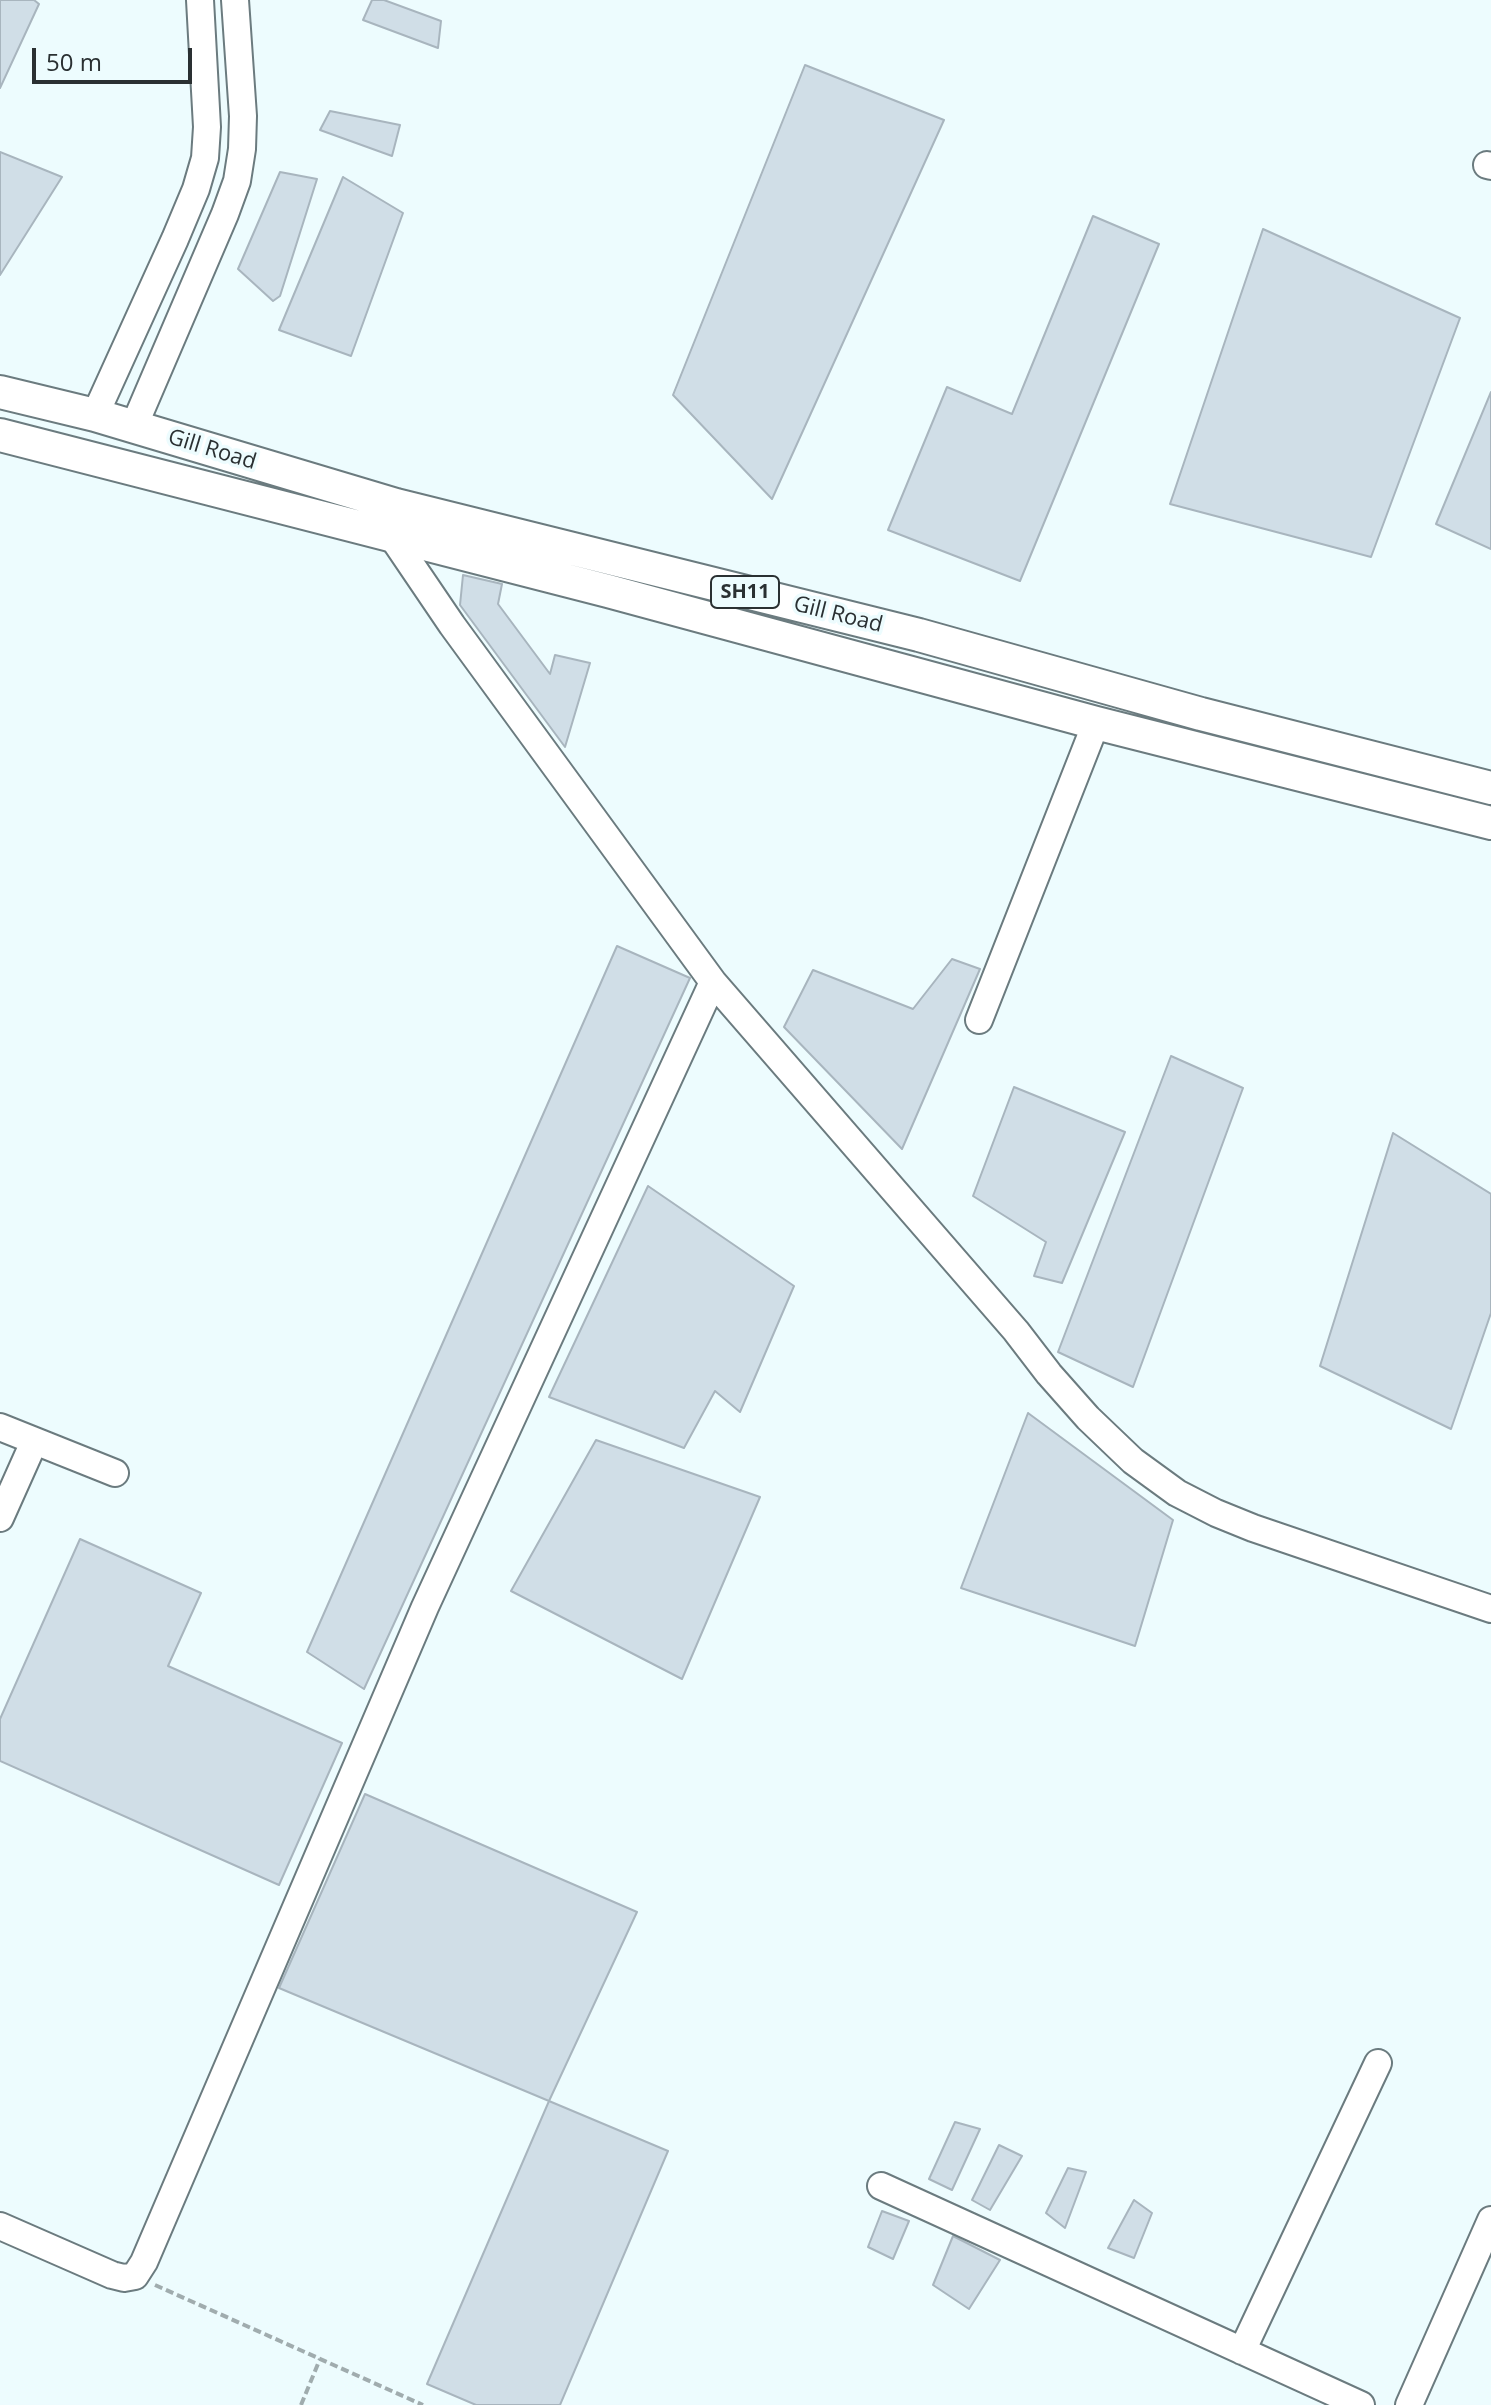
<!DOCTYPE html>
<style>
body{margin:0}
#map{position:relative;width:1491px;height:2405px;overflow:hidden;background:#edfcfe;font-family:"Open Sans",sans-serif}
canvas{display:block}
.scale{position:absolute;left:32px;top:48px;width:160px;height:36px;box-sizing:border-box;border:4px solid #2a3032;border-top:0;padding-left:10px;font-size:24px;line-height:28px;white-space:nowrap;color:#2a3032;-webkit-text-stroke:6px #edfcfe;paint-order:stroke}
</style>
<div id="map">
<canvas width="1491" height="2405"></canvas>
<div class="scale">50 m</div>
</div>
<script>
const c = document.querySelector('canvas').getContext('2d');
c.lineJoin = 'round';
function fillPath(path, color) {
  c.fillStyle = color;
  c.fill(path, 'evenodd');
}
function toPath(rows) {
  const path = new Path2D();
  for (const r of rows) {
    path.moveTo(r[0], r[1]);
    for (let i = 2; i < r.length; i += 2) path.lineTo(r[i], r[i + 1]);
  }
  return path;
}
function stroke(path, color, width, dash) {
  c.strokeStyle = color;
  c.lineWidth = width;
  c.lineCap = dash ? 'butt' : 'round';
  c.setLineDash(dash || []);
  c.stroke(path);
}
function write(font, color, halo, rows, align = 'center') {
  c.font = font + ' "Open Sans",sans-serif';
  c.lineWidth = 7;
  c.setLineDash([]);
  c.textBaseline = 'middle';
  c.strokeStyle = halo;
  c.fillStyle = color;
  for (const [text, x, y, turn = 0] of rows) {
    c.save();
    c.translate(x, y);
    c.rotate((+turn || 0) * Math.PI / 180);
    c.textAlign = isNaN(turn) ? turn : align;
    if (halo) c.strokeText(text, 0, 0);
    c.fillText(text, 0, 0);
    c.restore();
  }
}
const building = toPath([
 [0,0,34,0,39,4,0,88,0,0],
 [372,0,384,0,441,21,438,48,363,20,372,0],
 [805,65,944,120,772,499,673,395,805,65],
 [330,111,400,125,392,156,320,130,330,111],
 [0,152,62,177,0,275,0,152],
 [280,172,317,179,280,296,273,301,238,269,280,172],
 [343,177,403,213,351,356,279,330,343,177],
 [1093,216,1159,244,1020,581,888,530,947,387,1012,414,1093,216],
 [1263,229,1460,318,1371,557,1170,504,1263,229],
 [1491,392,1491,549,1436,524,1491,392],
 [463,575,502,584,498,604,550,674,555,655,590,663,565,747,460,605,463,575],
 [617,946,690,978,364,1689,307,1652,617,946],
 [952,959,980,969,902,1149,784,1027,813,970,913,1009,952,959],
 [1171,1056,1243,1088,1133,1387,1058,1352,1171,1056],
 [1014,1087,1125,1132,1062,1283,1034,1276,1046,1242,973,1196,1014,1087],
 [1393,1133,1491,1194,1491,1313,1451,1429,1320,1366,1393,1133],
 [648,1186,794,1286,740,1412,715,1391,684,1448,549,1397,648,1186],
 [1028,1413,1173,1520,1135,1646,961,1588,1028,1413],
 [596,1440,760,1497,682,1679,511,1591,596,1440],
 [80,1539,201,1593,168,1666,342,1743,279,1885,0,1761,0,1719,80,1539],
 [365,1794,637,1912,549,2101,279,1988,365,1794],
 [549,2101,668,2151,560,2405,476,2405,427,2384,549,2101],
 [955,2122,980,2129,952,2190,929,2179,955,2122],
 [999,2145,1022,2156,990,2210,972,2200,999,2145],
 [1068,2168,1086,2172,1065,2228,1046,2213,1068,2168],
 [1134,2200,1152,2213,1134,2258,1108,2248,1134,2200],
 [882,2211,909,2221,893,2259,868,2247,882,2211],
 [953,2236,1000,2260,969,2309,933,2285,953,2236]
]);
const path = toPath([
 [155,2285,423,2405],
 [301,2405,320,2359]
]);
const minor = toPath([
 [1487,165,1491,166],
 [95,415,175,239,196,189,205,158,207,127,200,0],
 [134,426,225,214,237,181,242,149,243,116,235,0],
 [393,538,452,625,713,982],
 [979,1020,1096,723],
 [0,1427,115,1473],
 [0,1518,34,1442],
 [881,2186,1361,2405],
 [0,2226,112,2275,124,2278,135,2276,144,2262,425,1607,713,982,1016,1331,1049,1374,1088,1418,1133,1461,1177,1493,1216,1513,1253,1528,1491,1609],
 [1242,2351,1378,2063],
 [1409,2405,1491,2220]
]);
const major = toPath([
 [0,392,95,415,396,505,919,635,1201,714,1491,788],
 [0,435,608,591,1096,723,1491,823]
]);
const shields = [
 [745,592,68]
];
const shieldNames = [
 ["SH11",745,592]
];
const streetNames = [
 ["Gill Road",212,450,17],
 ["Gill Road",838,615,14]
];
fillPath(building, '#d0dee7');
stroke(building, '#a8b5be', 2);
stroke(minor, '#6b7b7f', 30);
stroke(major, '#6b7b7f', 36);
stroke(path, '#a0acae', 4, [8, 4]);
stroke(minor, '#fff', 26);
stroke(major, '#fff', 32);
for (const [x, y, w] of shields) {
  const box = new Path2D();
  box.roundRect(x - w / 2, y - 16, w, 32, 6);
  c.fillStyle = '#edfcfe';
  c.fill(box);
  stroke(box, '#2a3032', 2);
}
write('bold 20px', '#2a3032', null, shieldNames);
write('22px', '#2a3032', '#edfcfe', streetNames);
</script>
